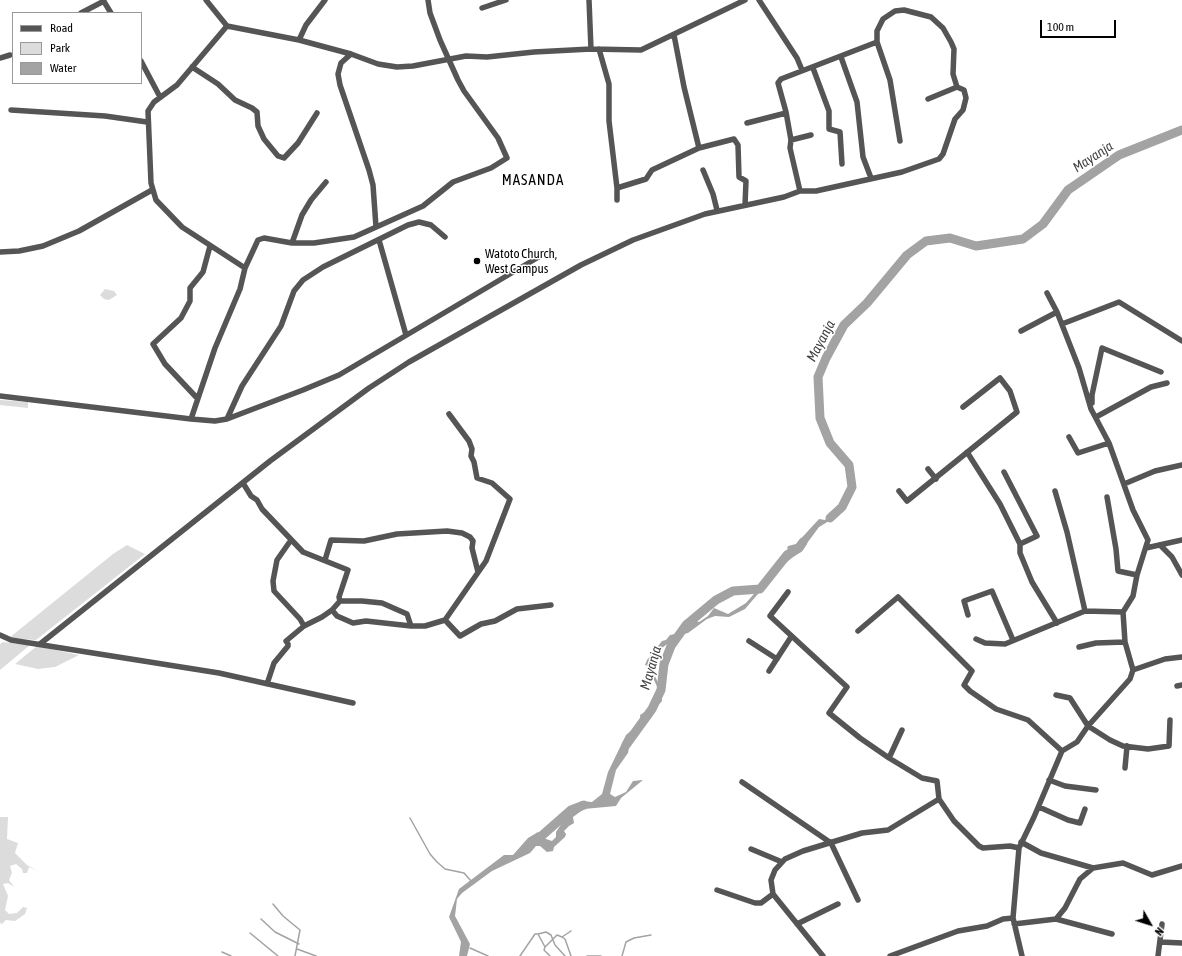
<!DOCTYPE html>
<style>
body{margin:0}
#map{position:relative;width:1182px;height:956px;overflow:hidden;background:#fff;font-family:"Asap Condensed",sans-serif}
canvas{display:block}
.legend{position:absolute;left:12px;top:12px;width:130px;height:72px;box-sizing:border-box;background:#fff;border:1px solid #999;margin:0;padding:5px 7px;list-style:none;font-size:12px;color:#000}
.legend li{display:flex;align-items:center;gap:8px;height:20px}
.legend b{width:20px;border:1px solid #999}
.north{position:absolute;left:1130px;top:904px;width:40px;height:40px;-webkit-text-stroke:3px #fff;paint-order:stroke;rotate:129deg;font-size:11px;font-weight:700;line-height:16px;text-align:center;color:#000}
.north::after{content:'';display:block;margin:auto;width:14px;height:18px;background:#000;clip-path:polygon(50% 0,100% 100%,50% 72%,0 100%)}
.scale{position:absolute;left:1040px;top:20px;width:76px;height:18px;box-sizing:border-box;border:2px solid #000;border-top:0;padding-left:5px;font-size:12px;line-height:14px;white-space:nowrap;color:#000;-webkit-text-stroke:3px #fff;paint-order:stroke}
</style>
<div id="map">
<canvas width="1182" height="956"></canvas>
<ul class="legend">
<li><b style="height:5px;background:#555"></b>Road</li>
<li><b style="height:11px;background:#dcdcdc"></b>Park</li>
<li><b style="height:11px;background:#a3a3a3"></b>Water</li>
</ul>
<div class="north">N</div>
<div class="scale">100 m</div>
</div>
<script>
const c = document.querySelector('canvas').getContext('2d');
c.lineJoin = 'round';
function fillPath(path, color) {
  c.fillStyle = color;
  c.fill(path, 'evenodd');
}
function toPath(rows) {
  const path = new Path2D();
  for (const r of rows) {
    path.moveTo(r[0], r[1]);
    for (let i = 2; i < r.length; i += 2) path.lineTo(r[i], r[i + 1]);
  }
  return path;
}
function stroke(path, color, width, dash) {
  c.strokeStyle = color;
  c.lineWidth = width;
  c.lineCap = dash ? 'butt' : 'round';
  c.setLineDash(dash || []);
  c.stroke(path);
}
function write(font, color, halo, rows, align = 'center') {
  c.font = font + ' "Asap Condensed",sans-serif';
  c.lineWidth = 3;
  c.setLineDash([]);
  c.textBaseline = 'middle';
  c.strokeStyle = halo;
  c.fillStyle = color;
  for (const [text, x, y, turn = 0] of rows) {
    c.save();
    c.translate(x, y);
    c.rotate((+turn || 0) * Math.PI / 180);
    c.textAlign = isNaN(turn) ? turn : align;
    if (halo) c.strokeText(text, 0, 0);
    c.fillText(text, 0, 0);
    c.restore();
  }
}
const green = toPath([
 [105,289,114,291,117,295,109,300,104,299,100,295],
 [0,400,28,402,28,408,0,405],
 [127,545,145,554,36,640,9,638,113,554],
 [3,642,30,645,0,670,0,644],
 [37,646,79,655,55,667,38,669,15,664],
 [0,817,8,817,7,839,18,843,15,853,27,865,38,871,29,867,27,873,23,873,22,869,16,864,10,866,12,873,9,880,14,887,8,883,3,884,8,896,5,910,9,914,17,913,23,907,27,908,25,914,15,921,6,920,2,924,0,923]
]);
const water = toPath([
 [838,511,829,521,819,527,802,550,783,565,745,609,729,617,715,616,707,619,688,633,679,635,658,651,653,672,662,691,662,701,653,711,651,718,647,723,636,728,632,732,628,753,616,770,610,794,615,797,626,792,633,781,643,780,621,798,616,806,584,809,573,817,574,823,569,826,564,831,566,834,565,837,554,847,553,851,547,852,540,846,536,846,530,853,492,871,462,893,457,899,455,916,470,944,467,956,459,956,461,942,449,917,459,889,504,855,513,855,528,838,538,832,546,839,552,841,556,837,556,832,564,820,581,801,592,802,602,794,608,772,626,735,641,722,640,715,648,710,658,699,658,689,648,666,645,665,647,660,662,641,666,640,670,635,675,634,694,620,699,622,708,616,714,608,728,614,746,603,786,557,796,550,795,548,787,549,788,546,796,544,819,519,825,520,831,513]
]);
const stream = toPath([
 [410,818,430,854,437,862,445,869,464,873,471,881],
 [273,904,283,916,300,930,295,956],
 [261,919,275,932,299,944],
 [250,933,278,956],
 [538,934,546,932,551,935,555,945,565,956],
 [562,937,565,939,571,956],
 [545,947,557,935,562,937,571,931],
 [470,948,488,956],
 [297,949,316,956],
 [222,952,231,956],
 [520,956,535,934,538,934,545,947,544,950,550,956],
 [587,956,601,956],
 [622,956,626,942,634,938,651,935]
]);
const river = toPath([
 [830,518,842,507,852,487,849,465,830,443,820,418,818,377,826,358,844,325,867,303,907,255,926,241,950,238,976,246,1023,239,1043,224,1068,190,1119,155,1182,130],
 [626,745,652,709,661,690,664,664,671,646,686,625,716,600,733,591,760,589,787,555,799,548,803,542],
 [532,842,538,839,571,810,584,805]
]);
const minor = toPath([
 [103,0,111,13],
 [206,0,227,26,299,40,351,54],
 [589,0,591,49],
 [759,0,797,58,802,70],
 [482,8,506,0],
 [81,13,104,1],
 [674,35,684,87,699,148],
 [299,40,306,25,325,0],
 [599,49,609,84,609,121,617,188,617,200],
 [841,57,857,102,863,157,871,178],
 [0,58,10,55],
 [141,61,160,97],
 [192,67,218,84,235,100,252,108,257,112,258,126,264,139,278,156,284,158,298,143,317,113],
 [813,68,829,111,829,129,840,132,842,164],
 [928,99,957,87],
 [11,110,105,116,147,122],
 [747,123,786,113],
 [791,140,811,135],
 [900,141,890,80,877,42,877,31,883,19,895,11,904,10,931,17,943,28,951,42,954,49,953,74,957,87],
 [703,170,713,194,717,210],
 [617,188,646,179,652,170,699,148,734,139,738,145,739,177,746,181,745,205],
 [800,191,790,148,791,140,786,112,778,83,781,79,877,42],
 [376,227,373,185,369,170,340,85,338,74,341,63,351,54,378,64,397,67,413,66,466,56,487,57,534,52,591,49,641,50,745,0],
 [379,240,406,335],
 [292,243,302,215,311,200,326,182],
 [0,252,19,251,43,246,79,231,152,190],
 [245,268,258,240,264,238,292,243,314,243,354,237,423,206,453,182,491,168,507,158,498,138,464,91,458,80,440,40,430,13,428,0],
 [1062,324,1119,302,1182,341],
 [1021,331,1057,312],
 [0,396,191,419,215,421,227,419,242,386,281,326,294,291,303,280,323,267,408,225,419,222,431,225,445,237],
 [197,398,165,364,153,344,181,318,190,301,190,288,203,272,210,246],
 [1092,403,1092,395,1102,348,1161,372],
 [449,414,469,441,472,449,471,456,474,462,477,478,492,483,510,499,486,561,445,620,460,636,481,624,495,621,517,609,551,605],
 [1096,417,1151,387,1167,383],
 [191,419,215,348,240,289,245,268,182,227,156,200,151,183,148,111,154,102,177,85,227,26],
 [227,419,303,390,339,375,542,255],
 [1069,437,1078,453,1109,443],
 [967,452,1000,504,1020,544,1020,553,1032,582,1057,623],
 [928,469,936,479],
 [1004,472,1037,536,1020,544],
 [243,483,251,496,257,500,262,509,303,552,348,570,339,597,340,601],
 [1124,484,1155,471,1182,465],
 [899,491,907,501,1017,412,1010,391,1000,378,963,407],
 [1055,491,1067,532,1085,611],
 [1107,497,1116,549,1118,571,1137,575],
 [291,540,277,560,273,581,274,591,300,619,304,626,322,617,332,610],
 [1160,545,1172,557,1182,575],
 [1146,548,1182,540],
 [325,560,331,540,364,541,397,534,447,531,462,533,470,537,473,541,472,548,478,572],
 [788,592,770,616,847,687,829,713,860,738,889,758,922,778,937,781,939,799,954,821,979,846,983,848,1010,846,1019,848],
 [968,615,964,601,992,591,1013,640],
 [411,626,407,614,382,603,362,601,340,601,332,610,337,616,353,623,366,621,411,626,425,626,445,620],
 [858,631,898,597,972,671,964,685,970,691,996,709,1028,720,1062,751],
 [0,635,11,640,219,673,353,703],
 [976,639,985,643,1005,644,1085,611,1123,612],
 [749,641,777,659],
 [40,644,270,461,369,388,409,362,581,265,633,240,705,214,784,197,800,191,816,191,902,172,939,159,943,154,955,119,963,110,966,98,964,90,957,87],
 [1079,647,1096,643,1125,642],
 [1133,670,1165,659,1182,657],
 [769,671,791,637],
 [267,684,274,663,288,646,288,644,286,641,304,626],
 [1177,686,1182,685],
 [1056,695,1070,698,1088,726,1110,740,1123,746,1148,749,1169,746,1170,720],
 [889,758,902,730],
 [1125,768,1127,746],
 [1049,780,1065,786,1096,790],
 [742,782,831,843,858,900],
 [1039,807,1068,820,1080,823,1085,809],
 [1021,842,1041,853,1093,868],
 [751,849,782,862],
 [717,890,755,903,761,903,773,894],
 [1056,919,1112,934],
 [797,924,838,904],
 [1014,924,1056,919,1065,908,1080,879,1093,868,1123,863,1152,875,1182,866],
 [1160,942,1182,943],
 [823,956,773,894,771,880,775,870,785,859,803,851,862,833,888,830,939,799],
 [890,956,958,931,987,926,1003,919,1013,918],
 [1022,956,1013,918,1019,848,1034,817,1062,751,1077,742,1088,726,1130,679,1133,670,1125,642,1123,612,1133,596,1137,575,1148,540,1133,510,1109,443,1091,409,1079,368,1057,312,1047,293],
 [1158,956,1162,924]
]);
const markers = [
 [477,261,4,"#000"]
];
const poiNames = [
 ["Watoto Church,",485,254],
 ["West Campus",485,269]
];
const waterNames = [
 ["Mayanja",1093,157,-33],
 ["Mayanja",821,341,-62],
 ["Mayanja",651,668,-74]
];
const quarterNames = [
 ["MASANDA",533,180]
];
fillPath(green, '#dcdcdc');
fillPath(water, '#a3a3a3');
stroke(stream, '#a3a3a3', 1.5);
stroke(river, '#a3a3a3', 9);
stroke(minor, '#555', 5.5);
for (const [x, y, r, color] of markers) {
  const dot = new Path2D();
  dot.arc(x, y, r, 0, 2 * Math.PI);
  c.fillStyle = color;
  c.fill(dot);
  stroke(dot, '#fff', 1.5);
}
write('13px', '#000', '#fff', poiNames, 'left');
write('italic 14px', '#444', '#fff', waterNames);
c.letterSpacing = '1px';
write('15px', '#000', '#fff', quarterNames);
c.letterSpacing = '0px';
</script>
